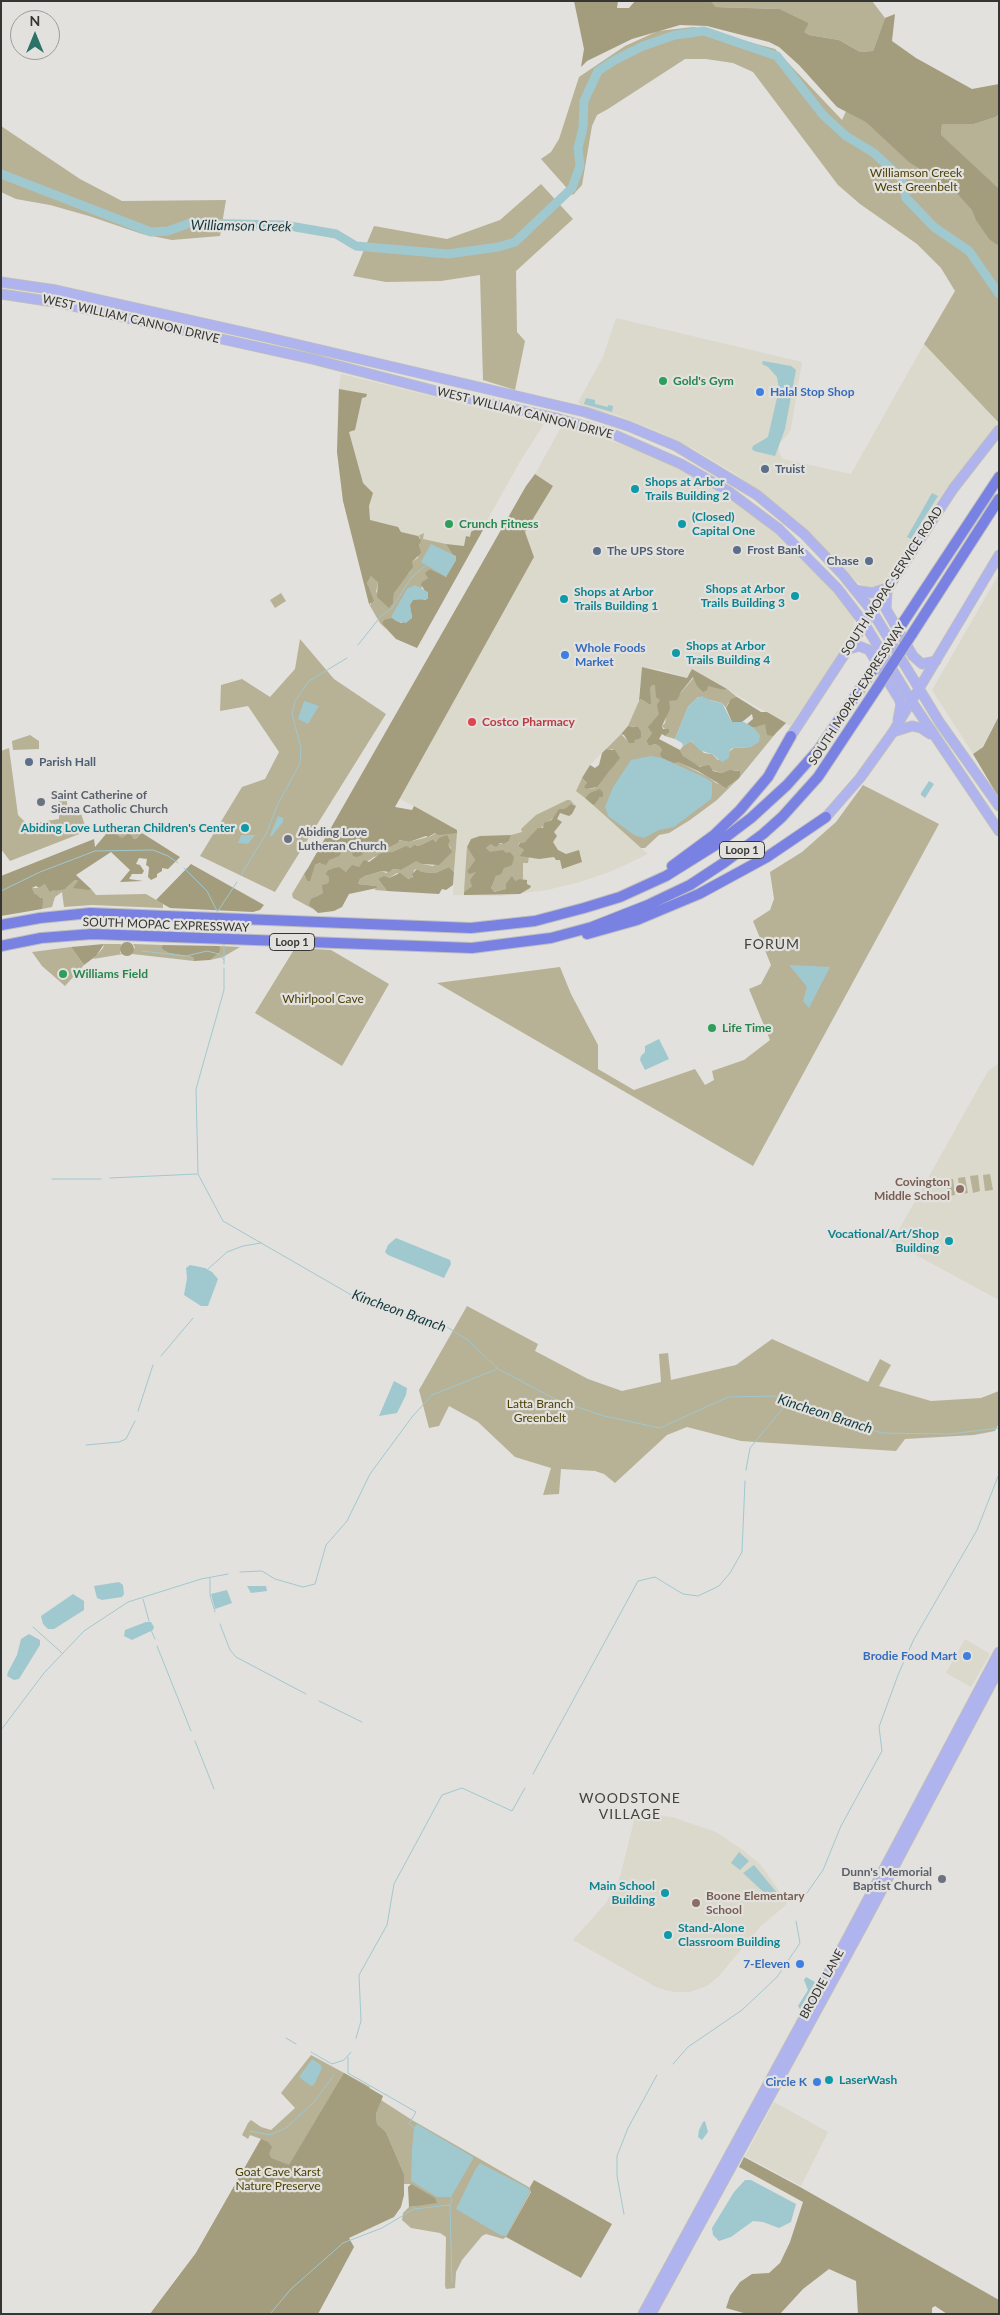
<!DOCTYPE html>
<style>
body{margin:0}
#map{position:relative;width:1000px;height:2315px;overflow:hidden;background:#e2e1dd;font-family:Lato,sans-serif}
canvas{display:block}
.frame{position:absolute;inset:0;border:2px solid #353533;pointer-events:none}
.north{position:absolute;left:10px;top:10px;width:50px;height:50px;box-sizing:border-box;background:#e2e1dd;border:1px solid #9d9c99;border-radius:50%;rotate:0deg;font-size:14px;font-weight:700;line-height:20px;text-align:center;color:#353533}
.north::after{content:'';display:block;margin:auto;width:18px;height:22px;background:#2c7267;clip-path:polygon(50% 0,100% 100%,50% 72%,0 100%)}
</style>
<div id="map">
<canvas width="1000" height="2315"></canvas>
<div class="frame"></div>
<div class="north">N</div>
</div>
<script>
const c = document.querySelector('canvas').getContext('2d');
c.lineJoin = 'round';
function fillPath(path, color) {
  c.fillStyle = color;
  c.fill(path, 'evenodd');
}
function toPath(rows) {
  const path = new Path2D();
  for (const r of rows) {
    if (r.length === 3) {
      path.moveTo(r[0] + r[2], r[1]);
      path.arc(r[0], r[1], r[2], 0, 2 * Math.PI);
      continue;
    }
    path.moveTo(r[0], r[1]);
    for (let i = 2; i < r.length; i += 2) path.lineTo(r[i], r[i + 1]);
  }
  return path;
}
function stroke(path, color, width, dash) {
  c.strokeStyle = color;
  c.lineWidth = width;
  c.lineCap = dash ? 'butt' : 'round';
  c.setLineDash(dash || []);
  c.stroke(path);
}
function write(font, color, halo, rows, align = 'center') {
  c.font = font + ' Lato,sans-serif';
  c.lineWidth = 4.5;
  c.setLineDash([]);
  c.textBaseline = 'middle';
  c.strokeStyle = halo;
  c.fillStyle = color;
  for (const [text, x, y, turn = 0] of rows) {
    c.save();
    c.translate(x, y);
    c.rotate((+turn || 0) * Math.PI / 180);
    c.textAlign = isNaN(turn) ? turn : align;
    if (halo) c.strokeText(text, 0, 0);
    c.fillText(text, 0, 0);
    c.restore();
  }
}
const built = toPath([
 [616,318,802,362,791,428,788,434,779,444,779,453,783,459,851,474,924,344,999,423,945,490,886,582,875,589,868,588,857,582,798,521,734,473,694,449,659,432,617,415,582,406,578,402,603,357],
 [341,374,544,424,521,460,436,611,396,639,380,623,369,604,343,501,337,452,338,394],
 [569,426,649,454,690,473,734,501,769,527,798,553,850,610,854,618,854,626,835,661,790,726,692,669,687,678,661,670,642,667,638,705,630,724,590,765,576,790,648,854,612,871,580,882,547,890,500,896,453,895,457,830,399,798,534,557,525,532,553,486,535,474,560,429],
 [999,574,999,716,982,747,973,754,932,690],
 [999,1063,999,1300,892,1242,988,1071],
 [965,1639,990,1654,971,1687,946,1673],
 [636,1813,672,1817,716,1832,743,1850,761,1865,787,1902,786,1905,761,1926,718,1977,707,1986,690,1992,674,1992,658,1988,573,1940,606,1903,620,1877],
 [774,2102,828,2132,801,2186,745,2156]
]);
const green = toPath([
 [711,1,872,1,885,18,873,51,860,52,839,40,809,35,803,32,809,23,780,9,714,7],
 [694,27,775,49,842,120,848,107,941,134,942,124,974,124,996,117,999,114,999,423,924,344,955,291,941,268,917,244,860,204,838,185,753,72,733,63,706,59,685,59,608,109,597,115,592,126,582,185,573,195,541,159,551,152,559,139,579,77,625,46,658,31],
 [1,126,80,179,122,201,226,200,220,236,172,240,142,234,89,216,50,205,16,199,1,192],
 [541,184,573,219,516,271,517,332,525,341,515,390,483,380,480,275,441,281,386,282,353,276,374,226,447,239,500,220],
 [424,533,423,539,446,544,456,560,447,576,444,577,430,569,428,578,424,581,412,611,382,623,386,629,380,623,369,604,371,605,367,583,371,576,376,579,378,582,376,592,393,603,394,593,404,577,410,572,412,562,418,558,420,537,418,536],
 [281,593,286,601,275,608,270,600],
 [300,639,334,679,386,714,275,892,200,856,242,787,265,779,279,752,248,706,220,711,221,685,242,679,270,697,295,669],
 [695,676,708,685,724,690,727,689,737,697,728,703,726,708,722,703,698,697,688,707,675,739,665,736,669,733,662,726,665,723,669,701,678,696],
 [655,684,660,700,660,714,650,725,652,733,646,741,649,746,655,744,659,746,662,750,661,753,708,777,716,783,728,787,737,780,717,800,690,820,669,833,659,835,645,848,641,848,593,805,600,797,597,791,585,798,576,791,582,778,587,783,587,789,595,788,609,772,615,763,616,754,613,749,606,749,621,734,628,741,634,741,641,734,634,726,628,726,639,701,641,699,650,705,650,689,652,685],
 [761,724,765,724,769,734,776,733,740,777,740,771,734,770,722,773,692,764,683,756,680,750,683,746,691,741,704,753,712,754,718,760,734,748,751,747,754,727],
 [30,735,39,741,39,749,13,750,12,741],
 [9,748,18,815,27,824,59,819,59,801,67,801,67,806,80,811,87,831,10,861,1,849,1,751],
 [863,785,939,824,753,1166,437,983,560,967,571,994,598,1045,598,1069,634,1090,695,1069,705,1085,714,1080,712,1071,744,1060,770,1040,749,989,761,984,771,965,753,921,770,910,774,899,770,872,802,852,836,822],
 [567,800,570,800,576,806,573,804,565,810,562,809,556,817,549,821,525,842,519,843,518,846,524,850,523,852,529,856,528,863,523,863,523,879,515,881,507,889,493,892,491,888,496,876,504,868,506,853,490,853,486,848,491,844,504,844,509,841,511,835,522,832,521,829,536,815],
 [129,827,142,833,141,836,134,839,130,833,123,839,112,831],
 [436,833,457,833,454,872,449,867,435,873,422,872,417,869,414,870,412,878,406,879,397,873,389,878,378,879,387,891,375,890,376,886,358,884,360,879,365,876,382,871,386,873,393,869,401,870,416,860,422,864,433,866,442,861,451,848,442,838,436,842,433,839,421,845,417,846,415,844,410,848,374,857,359,867,346,872,339,868,328,870,325,874,330,877,329,881,323,893,315,897,310,905,313,909,293,898,292,894,304,874,307,881,315,865,329,860,343,850,362,852,367,848,373,851,379,848,386,849,398,843,398,840,409,842,431,836],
 [467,847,475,860,467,871,476,872,472,886,464,892],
 [75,880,78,881,77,885,91,889,96,895,146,894,163,904,163,908,92,905,64,907,62,892,55,897,52,907,42,909,41,897,36,896,32,888,39,888,45,884,56,891,66,888],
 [104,944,125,944,121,944,120,953,123,954,93,959,103,948],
 [133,944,163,945,161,947,163,950,169,953,193,957,194,961,132,954,135,947],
 [219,946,240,947,223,957,210,960,219,953],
 [71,947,84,965,65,986,42,966,32,952],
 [295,948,331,950,389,984,342,1066,255,1013],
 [990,1174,993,1190,985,1191,983,1175],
 [978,1175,980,1191,973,1193,970,1176],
 [965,1177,968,1193,960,1194,958,1178],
 [953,1179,955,1195,948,1196,946,1180],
 [467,1306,538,1344,535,1351,588,1379,622,1391,661,1382,659,1354,668,1353,671,1380,736,1365,772,1339,868,1382,880,1359,891,1365,879,1386,931,1401,981,1398,999,1391,999,1423,995,1431,974,1435,905,1439,896,1451,741,1441,687,1427,667,1435,615,1483,604,1474,595,1471,561,1469,559,1494,543,1495,551,1468,515,1457,478,1422,449,1406,439,1426,429,1428,419,1390],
 [311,2055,370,2087,150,2314,196,2253,261,2139,250,2135,248,2139,242,2135,248,2123,251,2120,261,2127,271,2130,295,2108,281,2093],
 [381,2100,412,2120,532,2189,506,2237,503,2239,486,2234,482,2236,462,2260,456,2272,455,2288,446,2289,445,2286,446,2237,440,2233,411,2228,402,2220,403,2213,409,2207,416,2206,411,2184,404,2184,404,2174,386,2132,377,2124,376,2114]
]);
const forest = toPath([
 [574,1,618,1,617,8,629,8,635,1,711,1,715,7,780,9,809,23,804,32,809,35,839,40,860,52,873,51,885,18,895,14,892,41,916,58,972,89,999,84,999,114,996,117,974,124,942,124,941,135,999,189,999,246,989,239,976,220,972,210,956,192,909,162,866,122,837,107,799,65,779,47,769,42,707,26,680,25,632,39,587,61,581,67,584,49],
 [339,389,367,394,366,397,362,398,355,430,349,432,363,483,373,493,369,506,370,520,398,527,401,532,418,536,421,541,419,545,421,553,412,562,413,567,394,593,393,603,389,608,377,597,378,582,371,576,367,583,374,601,369,604,343,501,337,452],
 [535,474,553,486,525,532,534,557,395,807,412,810,414,806,457,830,457,833,438,835,435,833,428,837,426,836,409,842,399,840,398,843,386,849,379,848,373,851,364,849,362,855,357,857,353,856,352,852,343,850,339,856,329,860,326,865,320,863,315,865,310,881,307,881,304,874,308,868,526,486],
 [477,528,483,530,417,648,396,639,384,626,382,623,384,620,392,618,401,623,412,618,410,605,413,600,416,598,426,600,424,589,421,585,422,582,428,578,425,573,430,569,446,577,456,560,446,544,464,546,466,536,470,537,471,532],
 [642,667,687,678,692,669,727,689,724,690,708,686,707,690,703,692,697,686,693,677,681,692,677,700,669,701,670,709,662,726,663,729,669,729,669,733,665,736,662,734,659,739,680,750,683,756,700,767,709,765,713,771,722,773,730,770,740,771,740,777,737,780,726,788,698,771,678,762,674,763,662,758,660,754,662,750,659,746,655,744,649,746,646,741,652,733,648,727,659,714,657,705,660,700,656,697,655,685,652,685,650,689,651,703,650,705,641,699,639,701],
 [737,697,761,712,767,712,786,723,773,736,767,735,765,724,752,728,747,724,753,719,752,714,742,722,732,722,726,708,731,699],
 [999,716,999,798,973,754,983,747],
 [628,726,638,727,641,732,641,738,635,740,634,743,629,743,624,735,621,734],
 [606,749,615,750,620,758,597,787,587,789,584,787,587,783,582,778,590,765,595,768,599,765,602,753],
 [600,789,603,793,603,797,600,797,595,804,593,805,585,798,590,793],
 [571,804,576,806,572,814,569,816,560,813,557,819,562,822,554,832,557,836,553,842,558,850,566,854,579,850,582,862,562,869,560,860,556,860,554,857,539,859,520,856,524,850,518,846,520,843,525,842,538,828,543,828,544,823,552,820,559,809,565,809],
 [112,831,122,838,130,833,134,839,137,838,142,833,180,857,168,869,162,868,162,871,157,874,157,877,151,880,148,877,149,867,146,865,147,859,139,858,136,864,140,865,144,871,142,874,132,874,129,879,143,881,120,882,130,870,111,852,76,875,91,889,89,890,73,888,78,881,75,880,65,889,56,891,53,890,50,892,45,884,39,888,36,886,32,888,35,894,43,899,42,909,1,916,1,876,94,839,95,847,106,834],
 [447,835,450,841,448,844,452,852,439,865,422,864,416,861,401,870,393,869,389,872,382,871,365,876,360,879,358,884,376,886,377,888,349,894,342,907,334,911,318,913,309,905,311,899,323,893,322,885,327,884,329,881,329,877,325,874,328,870,339,867,346,872,352,865,359,867,364,860,369,862,381,853,393,852,406,846,410,848,415,844,417,846,421,845,433,839,436,842,439,838],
 [511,835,509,841,504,844,500,843,496,847,491,844,486,848,490,852,503,850,506,853,510,852,514,857,512,865,504,868,501,874,496,876,491,888,494,892,506,889,506,884,512,876,515,881,520,879,527,880,527,884,531,886,530,888,520,894,464,895,464,892,472,886,470,880,476,872,469,874,467,871,475,860,467,847,471,839,480,836],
 [191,864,264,905,260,910,253,912,170,908,156,900],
 [449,867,454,872,453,885,446,890,442,889,439,894,387,891,378,879,384,876,389,878,400,873,408,879,413,877,412,874,417,869,422,872,435,873],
 [127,949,7],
 [104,944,96,956,84,965,71,947],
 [163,945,219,946,220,948,219,953,210,960,194,961,193,957,169,953,163,950,161,947],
 [344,2073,383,2096,376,2114,377,2124,386,2132,404,2174,404,2195,401,2207,394,2217,349,2238,354,2247,318,2314,150,2314,196,2253,261,2139,268,2142,272,2147,269,2154,271,2158,289,2165],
 [744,2157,800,2187,999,2300,999,2314,947,2314,935,2306,932,2308,932,2314,858,2314,856,2281,829,2269,803,2289,780,2314,747,2314,726,2308,730,2296,740,2282,752,2274,769,2273,780,2263,790,2242,803,2202,739,2167],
 [534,2180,612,2224,581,2278,506,2237,531,2192,530,2187],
 [411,2184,435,2198,437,2203,409,2207,408,2187]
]);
const water = toPath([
 [763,361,791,366,796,370,785,429,775,456,754,451,752,449,753,446,768,437,779,389,777,377,768,367,762,364],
 [586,398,595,400,595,404,608,407,608,405,613,406,612,412,584,404],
 [932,493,938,496,911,539,907,537],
 [431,544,456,556,456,560,446,577,421,562],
 [415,585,428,592,428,599,413,600,410,605,412,618,406,623,396,621,391,617,407,589],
 [702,696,712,701,722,703,732,722,744,722,754,728,760,735,759,742,751,747,733,748,730,750,729,758,722,762,712,754,699,750,692,741,683,746,682,743,675,739,688,707,697,698],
 [304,701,319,706,308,724,298,719],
 [651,756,662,758,706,778,712,782,712,794,711,799,674,827,659,830,644,838,634,835,608,816,605,807,613,787,631,760],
 [929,781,934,784,925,798,921,795,921,793],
 [278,816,283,818,283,822,271,837,270,835],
 [241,835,255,835,248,844,238,843],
 [789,965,830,967,809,1008,803,1001,807,987],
 [659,1039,669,1059,645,1070,640,1060,641,1056,645,1052,645,1046],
 [396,1238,450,1260,451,1264,444,1278,388,1255,385,1252,388,1245],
 [190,1265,205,1268,212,1272,218,1279,208,1306,201,1306,184,1295,187,1278,186,1268],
 [394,1381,407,1388,406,1395,397,1413,379,1416],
 [119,1582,123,1585,124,1594,122,1597,102,1600,97,1598,94,1586],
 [247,1586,266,1586,267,1591,251,1593],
 [227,1590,232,1603,215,1609,211,1594],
 [73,1594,84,1601,84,1610,54,1629,48,1629,43,1624,41,1616],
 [146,1622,151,1622,154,1627,153,1630,132,1640,124,1636,125,1630],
 [29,1634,40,1640,40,1645,19,1679,14,1680,7,1676,8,1672,17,1655,21,1639],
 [739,1852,749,1861,740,1870,731,1863],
 [754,1865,778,1894,771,1899,743,1873],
 [806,1977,815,1982,800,2009,798,2006,808,1990,804,1980],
 [312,2059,320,2064,322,2068,314,2085,311,2086,299,2077],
 [705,2121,708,2132,702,2140,698,2137,699,2130,703,2122],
 [417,2124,473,2157,473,2159,451,2197,437,2197,411,2181,412,2149,414,2128],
 [480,2163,528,2188,530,2191,506,2236,500,2235,456,2209,475,2170],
 [745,2180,751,2180,796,2204,791,2222,779,2228,763,2222,753,2221,731,2237,719,2241,713,2235,712,2228,734,2192]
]);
const stream = toPath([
 [358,645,381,616,392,608,411,578,425,566],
 [184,868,207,891,218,913],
 [241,875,267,832,277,806,300,763,301,748,292,714,295,701,309,681,347,658],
 [1,891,40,872,95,851,153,850,168,856,178,863],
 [218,911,237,882],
 [222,923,225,934],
 [142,951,186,956,207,951,219,954,224,960],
 [224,964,224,943],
 [224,968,224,990,196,1089,198,1174,223,1221,360,1300,447,1327,468,1340,498,1369,559,1401,604,1416,660,1428,728,1397,774,1396,827,1416,882,1433,950,1434,999,1428],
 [110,1178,197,1174],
 [52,1179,101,1179],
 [208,1269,227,1252,243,1246,261,1243],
 [161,1356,193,1318],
 [138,1411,153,1365],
 [86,1445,119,1442,126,1439,135,1421],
 [746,1470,750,1448,789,1401],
 [240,1572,262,1571,275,1579,303,1587,315,1584,326,1545,347,1521,370,1474,412,1417,432,1395,497,1369],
 [210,1578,210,1595,215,1612],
 [143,1599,149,1621],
 [220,1624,230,1650,236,1657,306,1694],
 [33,1627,62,1653],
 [151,1630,155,1639],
 [157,1646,191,1731],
 [319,1701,362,1722],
 [1,1730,44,1673,84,1631,128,1602,201,1579,228,1574],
 [195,1741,214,1789],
 [533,1774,638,1581,655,1577,683,1594,698,1596,719,1586,730,1573,742,1552,745,1481],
 [802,1900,823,1870,841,1826,882,1751,879,1727,898,1675,914,1639,977,1530,999,1474],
 [286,2038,296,2044],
 [356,2038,361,2021,359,1975,387,1925,394,1884,442,1795,462,1788,512,1811,525,1788],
 [311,2052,332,2064,344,2060,351,2052],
 [348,2057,348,2073,416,2112,409,2124,416,2129],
 [673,2064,688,2047,742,2010,777,1977,800,1943,796,1921],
 [250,2131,270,2135,286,2128,314,2102,334,2075],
 [450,2196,452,2200,450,2205,452,2282],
 [624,2214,617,2176,617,2156,628,2128,657,2075],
 [270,2314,291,2289,343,2243,382,2228,414,2209,450,2205]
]);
const river = toPath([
 [1,174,151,232,168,231,190,223,284,225,336,234,356,246,448,254,498,247,515,242,572,188,580,166,578,148,583,128,584,101,598,71,615,60,643,46,675,35,704,31,777,56,823,115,846,136,874,153,901,178,906,198,934,227,969,251,999,294]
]);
const major = toPath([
 [1,282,56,290,270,338,585,412,628,426,676,446,757,495,804,534,843,575,872,611,940,723,999,806],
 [1,294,54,302,312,359,448,394,556,418,615,435,681,464,728,491,779,529,838,589,864,623,912,702,999,831],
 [855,590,872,593,887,588],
 [887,591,886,609,913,656,922,664,936,661],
 [846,650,859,646,869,650,899,699,901,704,898,720],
 [893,732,912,726,921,728,930,734],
 [791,736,953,489,999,430],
 [826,817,860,778,893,732,999,555],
 [643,2314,847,1939,999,1652],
 [651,2314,861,1929,999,1669]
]);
const highway = toPath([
 [904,621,999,477],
 [912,634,999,499],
 [672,866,714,835,740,810,768,777,791,736],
 [1,925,40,918,90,913,471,928,535,921,584,908,620,897,666,876,714,846,751,818,787,785,819,749,869,676],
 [587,934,637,920,699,894,767,857,826,817],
 [1,946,41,938,92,934,472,948,551,938,592,927,648,905,690,885,725,862,763,834,782,817,818,777,877,688]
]);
const highwayBridge = toPath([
 [869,676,904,621],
 [877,688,912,634]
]);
const markers = [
 [663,381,5,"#2e9e5b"],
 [760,392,5,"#3f7fe0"],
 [765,469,5,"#5c6f8a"],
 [635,489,5,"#0f9aa8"],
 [449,524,5,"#2e9e5b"],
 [682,524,5,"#0f9aa8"],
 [737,550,5,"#5c6f8a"],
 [597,551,5,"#5c6f8a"],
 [869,561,5,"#5c6f8a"],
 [795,596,5,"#0f9aa8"],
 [564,599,5,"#0f9aa8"],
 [676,653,5,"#0f9aa8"],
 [565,655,5,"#3f7fe0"],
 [472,722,5,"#e0444e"],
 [29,762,5,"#5c6f8a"],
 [41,802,5,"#6b7280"],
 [245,828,5,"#0f9aa8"],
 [288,839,5,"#6b7280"],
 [63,974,5,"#2e9e5b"],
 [712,1028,5,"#2e9e5b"],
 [960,1189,5,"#8d6e63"],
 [949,1241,5,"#0f9aa8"],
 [967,1656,5,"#3f7fe0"],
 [942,1879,5,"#6b7280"],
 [665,1893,5,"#0f9aa8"],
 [696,1903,5,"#8d6e63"],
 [668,1935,5,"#0f9aa8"],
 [800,1964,5,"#3f7fe0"],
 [829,2080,5,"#0f9aa8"],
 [817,2082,5,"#3f7fe0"]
];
const shields = [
 [742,850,45],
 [292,942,45]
];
const shieldNames = [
 ["Loop 1",742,850],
 ["Loop 1",292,942]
];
const parkNames = [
 ["Williamson Creek",916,173],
 ["West Greenbelt",916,187],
 ["Whirlpool Cave",323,999],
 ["Latta Branch",540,1404],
 ["Greenbelt",540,1418],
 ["Goat Cave Karst",278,2172],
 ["Nature Preserve",278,2186]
];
const streetNames = [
 ["WEST WILLIAM CANNON DRIVE",131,319,13],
 ["WEST WILLIAM CANNON DRIVE",525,413,14],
 ["SOUTH MOPAC SERVICE ROAD",892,581,-57],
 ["SOUTH MOPAC EXPRESSWAY",857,694,-57],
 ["SOUTH MOPAC EXPRESSWAY",166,925,2],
 ["BRODIE LANE",822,1984,-61]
];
const leisureNames = [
 ["Gold's Gym",673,381],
 ["Crunch Fitness",459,524],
 ["Williams Field",73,974],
 ["Life Time",722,1028]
];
const shopNames = [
 ["Halal Stop Shop",770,392,"left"],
 ["Whole Foods",575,648,"left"],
 ["Market",575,662,"left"],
 ["Brodie Food Mart",957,1656],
 ["7-Eleven",790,1964],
 ["Circle K",807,2082]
];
const serviceNames = [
 ["Truist",775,469],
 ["Frost Bank",747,550],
 ["The UPS Store",607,551],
 ["Chase",859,561,"right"],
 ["Parish Hall",39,762]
];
const cultureNames = [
 ["Shops at Arbor",645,482],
 ["Trails Building 2",645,496],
 ["(Closed)",692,517],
 ["Capital One",692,531],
 ["Shops at Arbor",785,589,"right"],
 ["Trails Building 3",785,603,"right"],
 ["Shops at Arbor",574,592],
 ["Trails Building 1",574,606],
 ["Shops at Arbor",686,646],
 ["Trails Building 4",686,660],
 ["Abiding Love Lutheran Children's Center",235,828,"right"],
 ["Vocational/Art/Shop",939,1234,"right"],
 ["Building",939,1248,"right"],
 ["Main School",655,1886,"right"],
 ["Building",655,1900,"right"],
 ["Stand-Alone",678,1928],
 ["Classroom Building",678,1942],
 ["LaserWash",839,2080]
];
const healthNames = [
 ["Costco Pharmacy",482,722]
];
const worshipNames = [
 ["Saint Catherine of",51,795],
 ["Siena Catholic Church",51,809],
 ["Abiding Love",298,832],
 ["Lutheran Church",298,846],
 ["Dunn's Memorial",932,1872,"right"],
 ["Baptist Church",932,1886,"right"]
];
const educationNames = [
 ["Covington",950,1182],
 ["Middle School",950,1196],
 ["Boone Elementary",706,1896,"left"],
 ["School",706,1910,"left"]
];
const waterNames = [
 ["Williamson Creek",241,226,1],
 ["Kincheon Branch",399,1311,20],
 ["Kincheon Branch",825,1414,18]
];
const neighbourhoodNames = [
 ["FORUM",772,944],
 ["WOODSTONE",630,1798],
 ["VILLAGE",630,1814]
];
fillPath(built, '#dbd8cc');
fillPath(green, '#b7b196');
fillPath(forest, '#a39c7d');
fillPath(water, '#a0c8cf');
stroke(stream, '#a0c8cf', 1);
stroke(river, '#a0c8cf', 9);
stroke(major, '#bebebe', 11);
stroke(highway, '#bebebe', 12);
stroke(major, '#afb3ee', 9);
stroke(highway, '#7981e3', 10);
stroke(highwayBridge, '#bebebe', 12, []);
stroke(highwayBridge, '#7981e3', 10);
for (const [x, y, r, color] of markers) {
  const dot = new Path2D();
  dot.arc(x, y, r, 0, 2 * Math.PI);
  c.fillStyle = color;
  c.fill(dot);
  stroke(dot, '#e2e1dd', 2);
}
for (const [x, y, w] of shields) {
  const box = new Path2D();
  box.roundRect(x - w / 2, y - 8.5, w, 17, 4);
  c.fillStyle = '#e2e1dd';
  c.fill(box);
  stroke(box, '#353533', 1);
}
write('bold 11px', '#353533', null, shieldNames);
write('12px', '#4c4005', '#e2e1dd', parkNames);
write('12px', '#353533', '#e2e1dd', streetNames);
write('bold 12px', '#27864d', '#e2e1dd', leisureNames, 'left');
write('bold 12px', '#366cbe', '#e2e1dd', shopNames, 'right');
write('bold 12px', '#4e5e75', '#e2e1dd', serviceNames, 'left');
write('bold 12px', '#0d838f', '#e2e1dd', cultureNames, 'left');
write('bold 12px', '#be3a42', '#e2e1dd', healthNames, 'left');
write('bold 12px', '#5b616d', '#e2e1dd', worshipNames, 'left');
write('bold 12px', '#785e54', '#e2e1dd', educationNames, 'right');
write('italic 14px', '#0f363c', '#e2e1dd', waterNames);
c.letterSpacing = '1px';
write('14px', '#43423e', '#e2e1dd', neighbourhoodNames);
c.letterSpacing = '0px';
</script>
